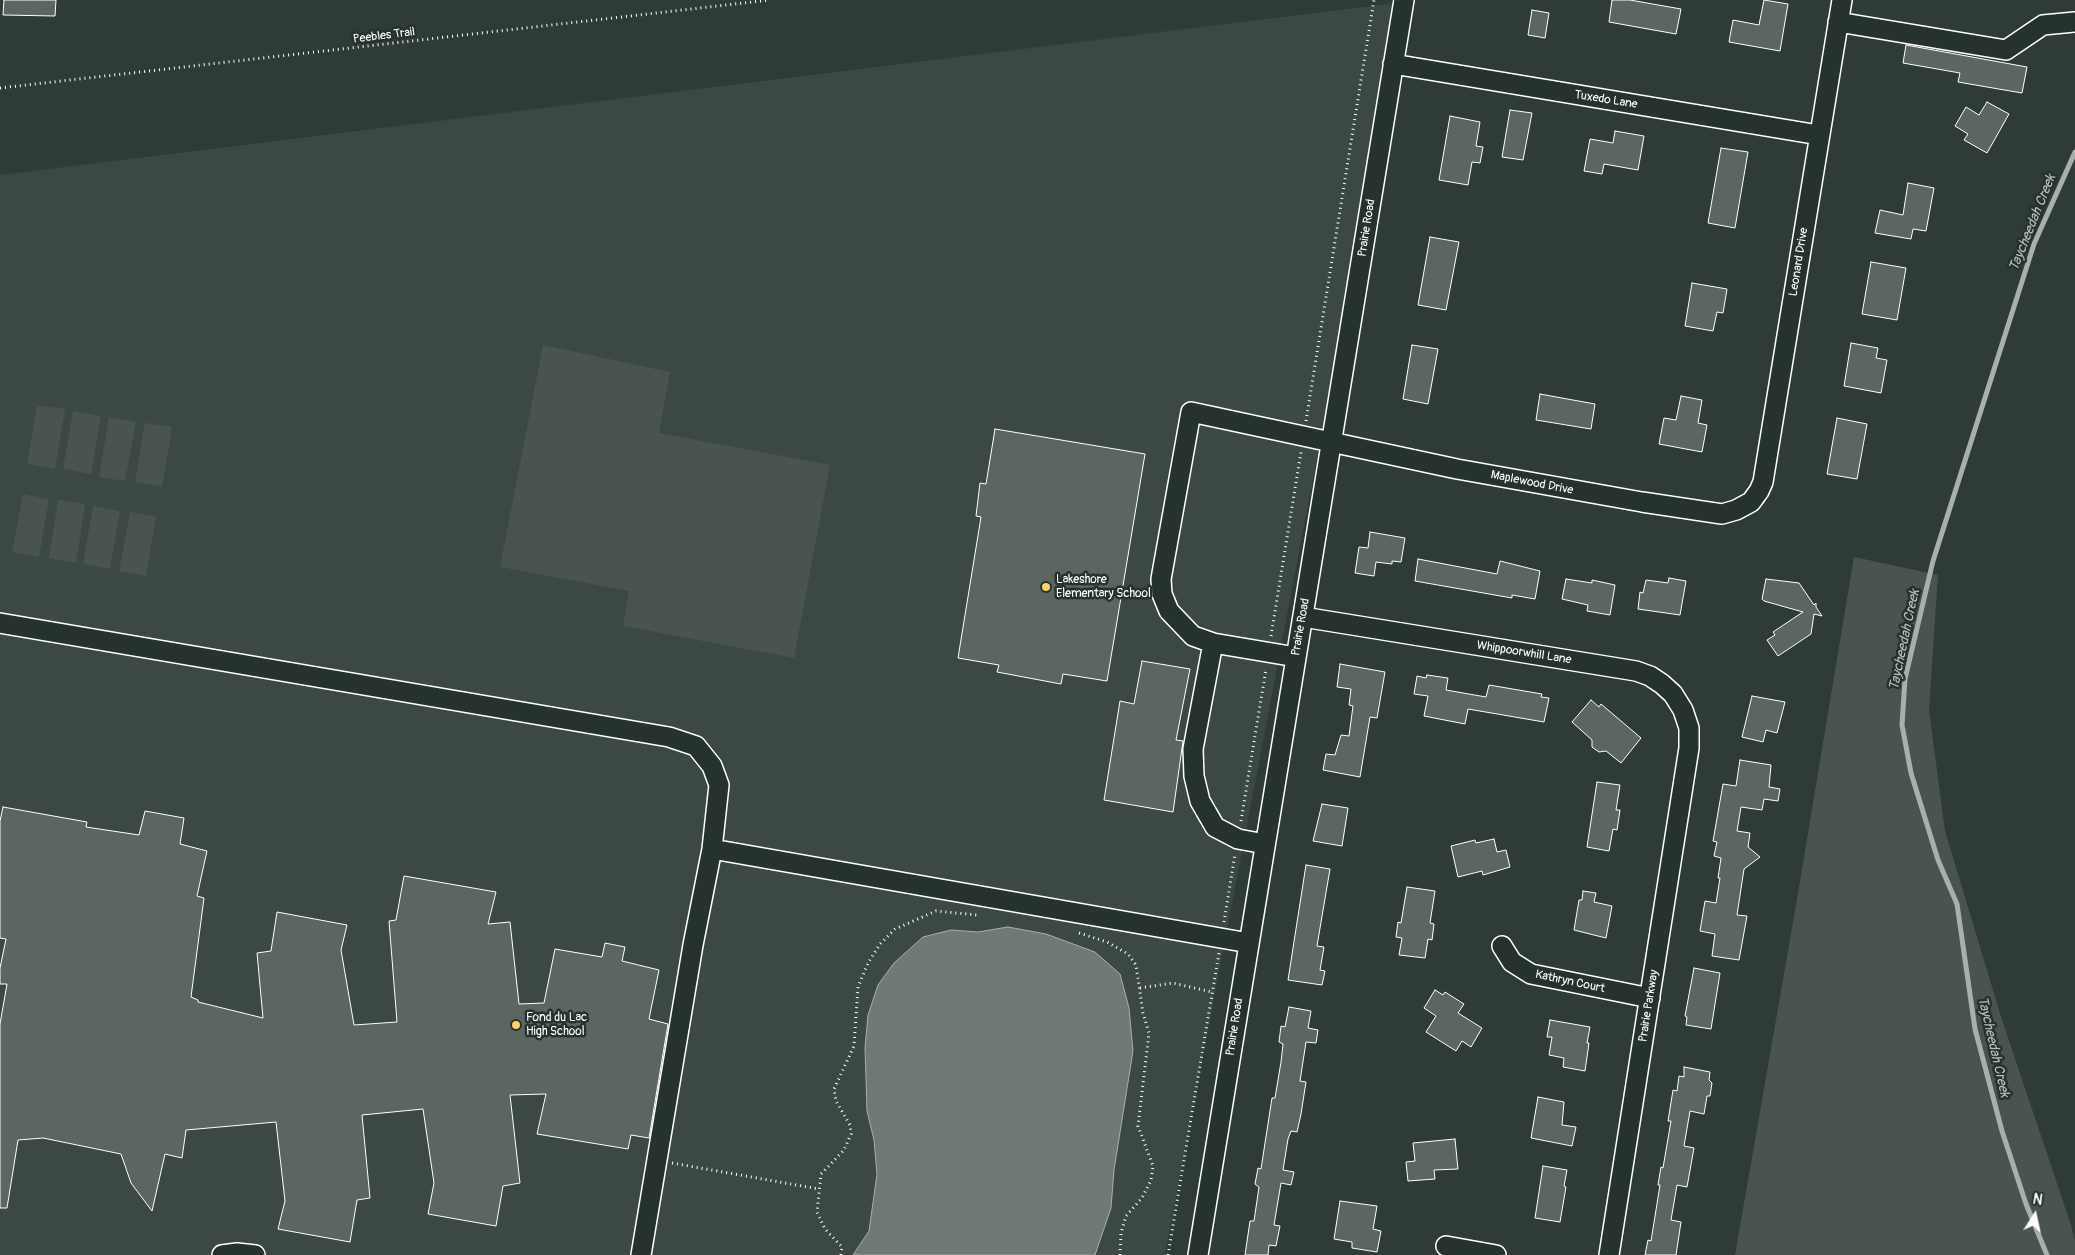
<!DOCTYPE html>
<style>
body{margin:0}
#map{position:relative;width:2075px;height:1255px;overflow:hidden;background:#2f3b35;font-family:Pangolin,sans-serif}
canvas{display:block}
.north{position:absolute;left:2010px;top:1190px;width:50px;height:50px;-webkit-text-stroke:4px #26332d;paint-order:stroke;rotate:10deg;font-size:14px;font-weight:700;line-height:20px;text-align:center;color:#fff}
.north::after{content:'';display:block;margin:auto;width:18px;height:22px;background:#fff;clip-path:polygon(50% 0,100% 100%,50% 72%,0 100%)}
</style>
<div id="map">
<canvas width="2075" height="1255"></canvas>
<div class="north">N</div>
</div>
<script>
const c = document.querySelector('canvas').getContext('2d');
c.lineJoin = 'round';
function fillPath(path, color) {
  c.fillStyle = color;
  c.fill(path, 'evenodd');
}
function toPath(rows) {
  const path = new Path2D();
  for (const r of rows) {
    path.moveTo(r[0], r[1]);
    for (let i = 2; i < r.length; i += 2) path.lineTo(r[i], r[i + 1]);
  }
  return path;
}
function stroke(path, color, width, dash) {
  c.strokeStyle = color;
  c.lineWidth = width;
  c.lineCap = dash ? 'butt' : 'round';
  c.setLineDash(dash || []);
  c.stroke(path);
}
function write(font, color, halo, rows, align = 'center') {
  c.font = font + ' Pangolin,sans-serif';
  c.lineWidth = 5;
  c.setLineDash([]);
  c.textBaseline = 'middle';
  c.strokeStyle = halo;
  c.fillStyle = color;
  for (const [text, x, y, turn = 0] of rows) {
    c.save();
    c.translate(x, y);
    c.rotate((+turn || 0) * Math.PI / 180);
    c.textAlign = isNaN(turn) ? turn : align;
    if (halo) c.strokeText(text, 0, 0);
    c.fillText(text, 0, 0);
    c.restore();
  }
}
const built = toPath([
 [1404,2,1165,1255,0,1255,0,175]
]);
const green = toPath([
 [543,345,670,372,659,433,830,465,794,658,623,626,629,591,500,567],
 [37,405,65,409,55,469,27,464],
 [73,411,101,416,91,474,63,469],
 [109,417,136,422,125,481,99,477],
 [145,423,172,427,162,487,135,482],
 [23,494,49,499,39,557,12,552],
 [58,500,85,504,76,563,49,558],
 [93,506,120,511,110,569,83,564],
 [130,512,156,517,146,576,119,571],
 [1854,557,1938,575,1929,710,1945,831,2002,1020,2071,1225,2075,1241,2075,1255,1735,1255,1796,905]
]);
const water = toPath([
 [1008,927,1046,934,1095,952,1120,974,1129,1008,1133,1051,1114,1170,1111,1208,1095,1255,853,1255,869,1231,877,1174,874,1140,867,1111,865,1048,868,1015,878,985,894,963,923,937,951,930,978,932,1008,927]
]);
const stream = toPath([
 [2047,1255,2026,1204,2002,1131,1975,1029,1957,904,1938,860,1911,773,1902,725,1905,679,1933,561,2034,244,2075,152]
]);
const building = toPath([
 [4,0,56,0,55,16,3,15,4,0],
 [1612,0,1630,0,1681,9,1676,34,1609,22,1612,0],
 [1764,0,1788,4,1780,51,1729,42,1733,20,1759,25,1764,0],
 [1532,10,1549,13,1545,38,1528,35,1532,10],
 [1906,45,2027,67,2022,93,1958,82,1960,73,1903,63,1906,45],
 [1987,102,2009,114,1987,153,1964,140,1968,134,1955,126,1966,107,1979,115,1987,102],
 [1510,110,1532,113,1523,160,1502,157,1510,110],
 [1450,116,1480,122,1476,146,1483,147,1480,163,1472,162,1468,185,1439,180,1450,116],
 [1615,131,1644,136,1638,170,1604,164,1602,174,1584,171,1590,139,1613,143,1615,131],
 [1721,148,1748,152,1735,228,1708,223,1721,148],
 [1908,183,1934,188,1926,231,1913,229,1911,239,1875,233,1880,210,1903,215,1908,183],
 [1430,237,1459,242,1446,310,1418,305,1430,237],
 [1871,262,1906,268,1897,320,1862,314,1871,262],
 [1692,283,1727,289,1723,313,1717,312,1713,331,1685,326,1692,283],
 [1851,343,1878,348,1876,358,1887,360,1881,393,1844,386,1851,343],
 [1412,345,1438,349,1428,404,1403,399,1412,345],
 [1540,394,1595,404,1591,429,1536,420,1540,394],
 [1681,396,1702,400,1698,423,1707,425,1702,452,1659,444,1664,418,1676,420,1681,396],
 [1837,418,1867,424,1857,479,1827,474,1837,418],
 [995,429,1145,454,1107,681,1063,674,1061,684,997,672,999,665,958,658,981,517,976,516,980,483,986,484,995,429],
 [1370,532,1405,538,1401,562,1392,561,1392,564,1376,562,1374,576,1355,573,1359,547,1368,548,1370,532],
 [1418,559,1497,574,1500,561,1540,571,1535,599,1512,595,1512,598,1415,581,1418,559],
 [1669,578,1686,581,1680,615,1638,609,1640,592,1643,593,1646,580,1668,583,1669,578],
 [1566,579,1592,583,1592,580,1615,585,1610,615,1587,611,1588,605,1562,599,1566,579],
 [1766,579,1799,583,1814,605,1816,603,1816,607,1822,616,1814,614,1811,634,1778,656,1767,640,1775,635,1773,632,1803,612,1764,601,1762,599,1766,579],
 [1142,661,1190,669,1176,740,1183,741,1173,812,1104,800,1120,701,1134,704,1142,661],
 [1340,664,1385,672,1377,718,1370,717,1360,777,1323,770,1326,754,1335,755,1341,735,1349,736,1353,706,1349,705,1351,689,1337,687,1340,664],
 [1427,675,1448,678,1446,690,1486,697,1489,685,1542,694,1541,697,1549,698,1544,722,1468,709,1465,724,1424,716,1428,696,1414,694,1417,676,1426,678,1427,675],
 [1752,696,1785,702,1777,733,1766,730,1763,742,1742,737,1752,696],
 [1591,700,1599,707,1601,704,1641,738,1621,763,1606,751,1599,752,1592,747,1592,740,1572,722,1591,700],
 [1740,760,1771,765,1769,787,1780,789,1778,801,1764,799,1762,810,1741,807,1737,831,1750,833,1748,847,1760,857,1744,869,1737,915,1747,916,1739,960,1712,956,1715,934,1700,931,1705,901,1716,903,1720,878,1718,878,1721,858,1714,856,1717,842,1713,841,1723,784,1736,786,1740,760],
 [1597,782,1620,785,1616,810,1620,810,1617,830,1613,829,1609,851,1587,847,1597,782],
 [1322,804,1348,808,1342,846,1313,841,1322,804],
 [3,807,87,822,86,827,139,835,145,811,184,818,180,844,207,851,197,896,204,898,191,997,198,1000,198,1002,263,1018,257,953,271,951,277,912,347,925,341,950,354,1025,397,1022,389,921,396,920,404,876,496,892,488,924,510,922,519,1004,544,1003,555,949,602,957,605,943,625,947,622,961,659,970,649,1019,668,1024,649,1138,631,1135,628,1149,537,1134,546,1094,510,1095,520,1183,503,1186,496,1226,428,1214,434,1183,423,1109,362,1115,370,1198,357,1200,350,1242,278,1229,285,1201,276,1122,186,1130,182,1158,165,1154,152,1211,131,1183,121,1154,43,1138,18,1140,7,1208,0,1208,0,1024,7,984,0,984,0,968,6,939,0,938,0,821,3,807],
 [1494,839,1497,852,1506,850,1510,867,1483,875,1482,871,1458,877,1451,846,1475,840,1476,843,1494,839],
 [1306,865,1330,869,1317,946,1324,947,1320,970,1325,971,1322,985,1288,980,1306,865],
 [1407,887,1435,891,1430,923,1434,924,1432,940,1428,939,1425,958,1399,955,1402,938,1396,937,1398,922,1401,923,1407,887],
 [1583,891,1596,893,1594,902,1612,906,1606,938,1574,930,1579,900,1582,900,1583,891],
 [1694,968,1720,973,1711,1029,1686,1025,1687,1017,1685,1016,1694,968],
 [1435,990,1443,995,1445,992,1464,1004,1458,1013,1482,1028,1471,1047,1462,1041,1456,1051,1426,1032,1436,1016,1424,1008,1435,990],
 [1289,1007,1311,1011,1308,1028,1318,1030,1316,1043,1306,1042,1300,1081,1306,1082,1301,1114,1297,1132,1291,1131,1288,1139,1283,1170,1294,1172,1291,1185,1281,1183,1274,1225,1280,1226,1276,1246,1269,1245,1268,1255,1245,1255,1250,1221,1254,1221,1259,1187,1255,1184,1258,1168,1261,1169,1272,1098,1275,1098,1281,1062,1283,1044,1279,1042,1281,1026,1285,1027,1289,1007],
 [1550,1020,1590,1027,1587,1043,1589,1043,1585,1071,1563,1067,1564,1058,1549,1055,1552,1037,1547,1037,1550,1020],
 [1684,1067,1710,1072,1709,1080,1712,1083,1710,1096,1707,1096,1704,1114,1690,1111,1684,1146,1694,1148,1687,1187,1677,1185,1671,1220,1681,1222,1676,1255,1645,1255,1648,1240,1651,1241,1660,1185,1658,1185,1661,1167,1663,1168,1671,1121,1668,1121,1673,1090,1677,1091,1679,1076,1684,1077,1684,1067],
 [1538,1097,1564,1102,1562,1125,1576,1127,1572,1146,1531,1138,1538,1097],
 [1455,1139,1458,1169,1434,1170,1435,1179,1408,1181,1406,1162,1415,1161,1413,1143,1455,1139],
 [1543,1166,1567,1170,1564,1186,1566,1187,1560,1222,1535,1218,1543,1166],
 [1340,1201,1377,1206,1373,1229,1381,1231,1377,1252,1352,1248,1352,1242,1334,1239,1340,1201]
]);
const path = toPath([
 [0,88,770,0],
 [1306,421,1374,0],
 [1271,636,1301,452],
 [1241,821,1266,669],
 [1224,922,1235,854],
 [1079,933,1107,942,1128,954,1136,965,1143,1013,1149,1033,1138,1126,1153,1166,1151,1180,1142,1198,1126,1216,1121,1233,1120,1255],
 [1140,988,1173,983,1212,992],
 [672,1163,819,1189],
 [841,1255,842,1247,825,1229,817,1212,821,1174,844,1150,851,1134,850,1125,836,1101,834,1089,854,1046,858,987,868,963,880,944,895,929,936,911,977,915],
 [1168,1255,1219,953]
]);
const minor = toPath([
 [1838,22,2006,50,2043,25,2075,22],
 [1393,64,1819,135],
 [1303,617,1636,671,1650,676,1662,684,1673,694,1683,710,1689,728,1689,748,1609,1255],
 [0,623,669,737,696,746,712,766,719,785,712,849,693,945,641,1255],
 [1213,643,1193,636,1169,611,1162,594,1161,579,1191,412,1457,469,1642,502,1722,514,1736,510,1751,502,1759,491,1763,482,1842,0],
 [1265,844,1238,839,1215,827,1200,801,1194,776,1193,749,1213,643,1296,657],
 [712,849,1249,943],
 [1502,946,1512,962,1531,974,1650,998],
 [1446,1246,1496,1255],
 [222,1255,237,1253,255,1255],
 [1198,1255,1404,0]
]);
const markers = [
 [1046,587,5,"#ffd166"],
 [516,1025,5,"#ffd166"]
];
const streetNames = [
 ["Peebles Trail",384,36,-7],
 ["Tuxedo Lane",1606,100,9],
 ["Prairie Road",1367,228,-81],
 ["Leonard Drive",1799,262,-81],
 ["Maplewood Drive",1532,483,11],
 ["Prairie Road",1301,627,-80],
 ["Whippoorwhill Lane",1524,653,9],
 ["Kathryn Court",1570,982,12],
 ["Prairie Parkway",1649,1006,-81],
 ["Prairie Road",1235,1027,-81]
];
const poiNames = [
 ["Lakeshore",1056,580],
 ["Elementary School",1056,594],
 ["Fond du Lac",526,1018],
 ["High School",526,1032]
];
const waterNames = [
 ["Taycheedah Creek",2033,223,-68],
 ["Taycheedah Creek",1905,640,-78],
 ["Taycheedah Creek",1993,1047,77]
];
fillPath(built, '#3c4842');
fillPath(green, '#4a544f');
fillPath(water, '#707975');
stroke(water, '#a9afac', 1);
stroke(stream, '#a9afac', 5);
fillPath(building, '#5b6661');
stroke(building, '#fff', 1);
stroke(minor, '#fff', 22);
stroke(path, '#fff', 3, [1, 4]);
stroke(minor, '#26332d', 19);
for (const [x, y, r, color] of markers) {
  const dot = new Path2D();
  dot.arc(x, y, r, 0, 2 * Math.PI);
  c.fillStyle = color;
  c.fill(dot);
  stroke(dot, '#26332d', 2);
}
write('12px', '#fff', '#26332d', streetNames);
write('12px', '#fff', '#26332d', poiNames, 'left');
write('italic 14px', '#b8bcba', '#26332d', waterNames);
</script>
